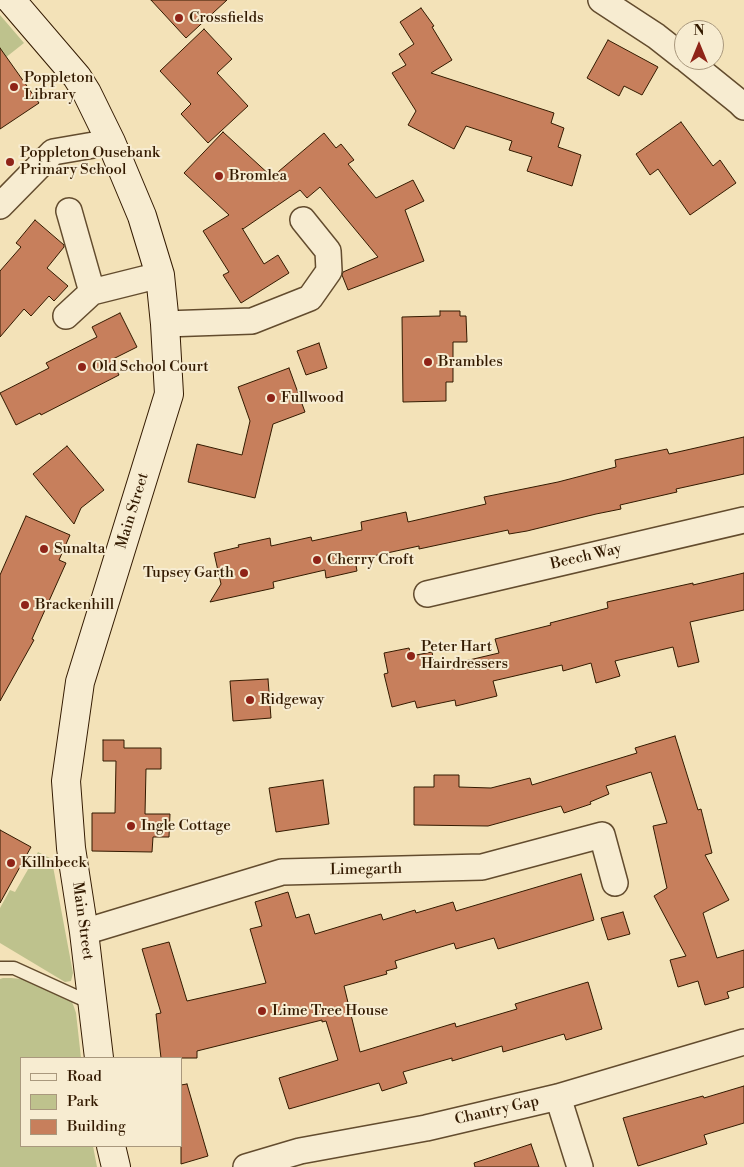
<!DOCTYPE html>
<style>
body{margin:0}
#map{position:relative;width:744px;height:1167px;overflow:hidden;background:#f3e2b8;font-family:"Libre Bodoni",serif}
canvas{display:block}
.legend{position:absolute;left:20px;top:1057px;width:162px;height:90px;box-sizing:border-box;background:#f7ecd1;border:1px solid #a9987d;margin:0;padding:6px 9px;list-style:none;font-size:15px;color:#331a00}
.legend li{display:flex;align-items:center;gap:10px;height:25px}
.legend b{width:25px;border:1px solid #a9987d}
.north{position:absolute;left:674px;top:20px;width:50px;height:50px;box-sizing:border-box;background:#f7ecd1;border:1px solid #a9987d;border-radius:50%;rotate:0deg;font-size:14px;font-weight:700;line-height:20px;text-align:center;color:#331a00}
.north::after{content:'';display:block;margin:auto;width:18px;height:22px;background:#8f2418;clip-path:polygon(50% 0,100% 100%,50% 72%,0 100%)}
</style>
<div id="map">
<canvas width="744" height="1167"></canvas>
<ul class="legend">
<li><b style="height:6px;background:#f7ecd1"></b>Road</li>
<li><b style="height:14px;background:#bec28d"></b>Park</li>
<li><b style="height:14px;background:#c77f5c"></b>Building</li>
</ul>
<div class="north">N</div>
</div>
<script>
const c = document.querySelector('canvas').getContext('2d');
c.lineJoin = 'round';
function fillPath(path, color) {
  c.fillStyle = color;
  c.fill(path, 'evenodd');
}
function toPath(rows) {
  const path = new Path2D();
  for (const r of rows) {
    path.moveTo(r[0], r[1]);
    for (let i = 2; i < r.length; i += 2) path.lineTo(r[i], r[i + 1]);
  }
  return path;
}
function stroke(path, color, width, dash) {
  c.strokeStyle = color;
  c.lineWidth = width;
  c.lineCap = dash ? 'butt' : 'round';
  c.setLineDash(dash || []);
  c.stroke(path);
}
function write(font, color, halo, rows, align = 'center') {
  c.font = font + ' "Libre Bodoni",serif';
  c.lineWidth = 4;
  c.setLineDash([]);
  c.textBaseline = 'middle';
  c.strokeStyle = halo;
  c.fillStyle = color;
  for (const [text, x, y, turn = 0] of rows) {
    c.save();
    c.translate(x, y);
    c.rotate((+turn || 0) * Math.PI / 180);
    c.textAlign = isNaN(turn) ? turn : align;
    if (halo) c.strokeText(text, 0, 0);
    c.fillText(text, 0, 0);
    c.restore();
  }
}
const green = toPath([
 [0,15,24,43,0,62],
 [38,852,50,858,52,861,73,973,71,981,65,982,0,943,0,908,10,890,15,892],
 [3,978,11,978,22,979,72,1002,74,1007,76,1013,81,1058,21,1058,21,1146,93,1146,97,1167,0,1167,0,979]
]);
const building = toPath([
 [151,0,227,0,186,38,151,0],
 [421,8,434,26,432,27,452,60,431,73,554,113,551,123,564,128,558,147,581,155,572,186,527,171,532,157,509,150,512,141,466,126,454,149,408,125,416,111,392,73,406,65,399,54,414,44,400,22,421,8],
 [204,29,232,59,217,73,248,106,208,143,181,114,191,104,160,71,204,29],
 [608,40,658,67,642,95,624,86,619,96,587,78,608,40],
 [0,48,39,103,0,129,0,48],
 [681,122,713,166,720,160,736,183,690,215,658,169,650,175,636,154,681,122],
 [223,132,272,177,324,133,336,148,341,144,354,160,348,164,376,198,413,180,424,201,405,210,424,261,348,290,342,275,343,272,378,257,320,187,307,198,300,190,243,229,242,228,264,264,278,255,289,273,241,303,223,275,229,272,203,231,229,215,184,173,223,132],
 [35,220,64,245,64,247,47,268,68,286,54,301,49,296,31,316,24,309,0,337,0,271,21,247,16,243,35,220],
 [440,311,460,311,460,316,466,316,467,342,453,342,453,382,446,382,446,401,403,402,402,317,440,316,440,311],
 [120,313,137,347,111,360,119,375,41,415,40,413,16,425,0,393,49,368,46,363,97,337,92,327,120,313],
 [319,343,327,368,306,375,297,351,319,343],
 [289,368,305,412,273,424,255,498,188,482,197,444,242,455,250,421,238,387,289,368],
 [744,437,744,474,676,489,677,492,620,505,621,509,596,514,527,531,509,534,508,530,419,549,419,546,355,560,357,571,326,578,325,570,273,582,274,588,210,602,221,584,214,553,239,547,238,545,270,538,271,546,311,537,312,541,362,530,361,522,406,512,408,522,486,504,484,497,558,482,616,467,615,460,667,449,669,454,744,437],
 [67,446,104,490,81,508,74,524,33,474,67,446],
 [26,516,70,535,59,560,66,563,32,639,34,640,0,701,0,575,26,516],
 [744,573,744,610,690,622,699,662,678,667,673,647,615,661,620,676,596,683,591,663,563,671,562,665,493,681,497,696,456,706,455,700,417,708,415,701,392,707,384,674,388,673,384,653,409,648,411,656,432,652,435,668,499,653,495,639,551,625,550,623,608,608,607,602,693,583,693,585,744,573],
 [268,679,271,718,233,721,230,681,268,679],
 [675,736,698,810,701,809,712,853,705,855,729,900,703,913,717,958,744,950,744,987,727,992,729,998,705,1005,698,981,678,987,670,960,686,956,654,896,667,888,653,826,667,823,651,772,606,786,609,794,590,802,591,804,564,813,561,806,488,826,414,825,414,787,434,787,434,775,459,775,459,787,491,788,530,778,532,785,637,753,635,748,675,736],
 [103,740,124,740,124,748,161,748,161,769,146,769,145,814,170,814,169,837,153,837,152,852,92,851,92,813,115,813,116,761,103,761,103,740],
 [323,780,329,824,276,832,269,788,323,780],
 [0,830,31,847,0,903,0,830],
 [581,874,594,920,498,949,494,938,456,949,454,943,395,961,397,968,386,971,387,974,344,986,360,1052,455,1023,456,1027,517,1009,515,1004,588,982,602,1029,566,1040,564,1034,503,1052,502,1046,452,1061,452,1058,403,1072,407,1083,382,1091,379,1083,289,1109,279,1078,338,1060,326,1021,322,1022,322,1020,197,1051,197,1058,161,1058,156,1014,161,1013,142,949,169,942,187,1001,266,983,250,929,262,926,255,902,288,892,296,918,309,914,315,934,381,914,383,920,415,910,416,913,453,902,456,911,581,874],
 [623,912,630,934,608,940,601,918,623,912],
 [187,1084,208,1156,181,1164,181,1085,187,1084],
 [744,1086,744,1123,704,1135,707,1144,638,1166,623,1118,703,1096,704,1098,744,1086],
 [531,1144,539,1167,475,1167,474,1163,531,1144]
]);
const lane = toPath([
 [0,968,14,968,93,1004]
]);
const street = toPath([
 [601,0,656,36,684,58],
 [687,60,739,102,744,107],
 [0,206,53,152,111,142],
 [69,211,92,292,160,275],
 [66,316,92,292],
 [165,324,252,321,310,298,329,271,328,251,303,220],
 [427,594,744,520],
 [84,932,282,872,482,867,602,835,615,883],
 [558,1097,580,1167],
 [246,1167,300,1151,426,1128,558,1097,744,1042]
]);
const secondary = toPath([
 [11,0,77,77,87,93,111,142,142,216,160,275,165,324,169,394,80,682,66,781,71,848,84,932,99,1058],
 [111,1146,116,1167]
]);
const markers = [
 [179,18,5,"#8f2418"],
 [14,87,5,"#8f2418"],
 [10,162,5,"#8f2418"],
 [219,176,5,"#8f2418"],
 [428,362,5,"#8f2418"],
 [82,367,5,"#8f2418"],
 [271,398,5,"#8f2418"],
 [44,549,5,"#8f2418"],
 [317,560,5,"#8f2418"],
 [244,573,5,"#8f2418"],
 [25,605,5,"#8f2418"],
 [411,656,5,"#8f2418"],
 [250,700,5,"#8f2418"],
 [131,826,5,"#8f2418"],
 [11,863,5,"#8f2418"],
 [262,1011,5,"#8f2418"]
];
const poiNames = [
 ["Crossfields",189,18],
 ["Poppleton",24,78],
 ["Library",24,95],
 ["Poppleton Ousebank",20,153],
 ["Primary School",20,170],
 ["Bromlea",229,176],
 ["Brambles",438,362],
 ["Old School Court",92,367],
 ["Fullwood",281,398],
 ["Sunalta",54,549],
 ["Cherry Croft",327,560],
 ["Tupsey Garth",234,573,"right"],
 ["Brackenhill",35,605],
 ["Peter Hart",421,647],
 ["Hairdressers",421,664],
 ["Ridgeway",260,700],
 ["Ingle Cottage",141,826],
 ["Killnbeck",21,863],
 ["Lime Tree House",272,1011]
];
const streetNames = [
 ["Main Street",133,511,-73],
 ["Beech Way",586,557,-13],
 ["Limegarth",366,870,-1],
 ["Main Street",82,921,82],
 ["Chantry Gap",497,1111,-13]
];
fillPath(green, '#bec28d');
fillPath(building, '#c77f5c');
stroke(building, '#331a00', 1);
stroke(lane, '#634c2e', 15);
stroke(street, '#634c2e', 28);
stroke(secondary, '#331a00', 30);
stroke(lane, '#f7ecd1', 12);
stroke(street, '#f7ecd1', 25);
stroke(secondary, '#f7ecd1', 28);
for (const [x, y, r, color] of markers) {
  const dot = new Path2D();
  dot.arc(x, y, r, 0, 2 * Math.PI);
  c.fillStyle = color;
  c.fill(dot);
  stroke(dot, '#f7ecd1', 2);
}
write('15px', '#331a00', '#f7ecd1', poiNames, 'left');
write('15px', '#331a00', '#f7ecd1', streetNames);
</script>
